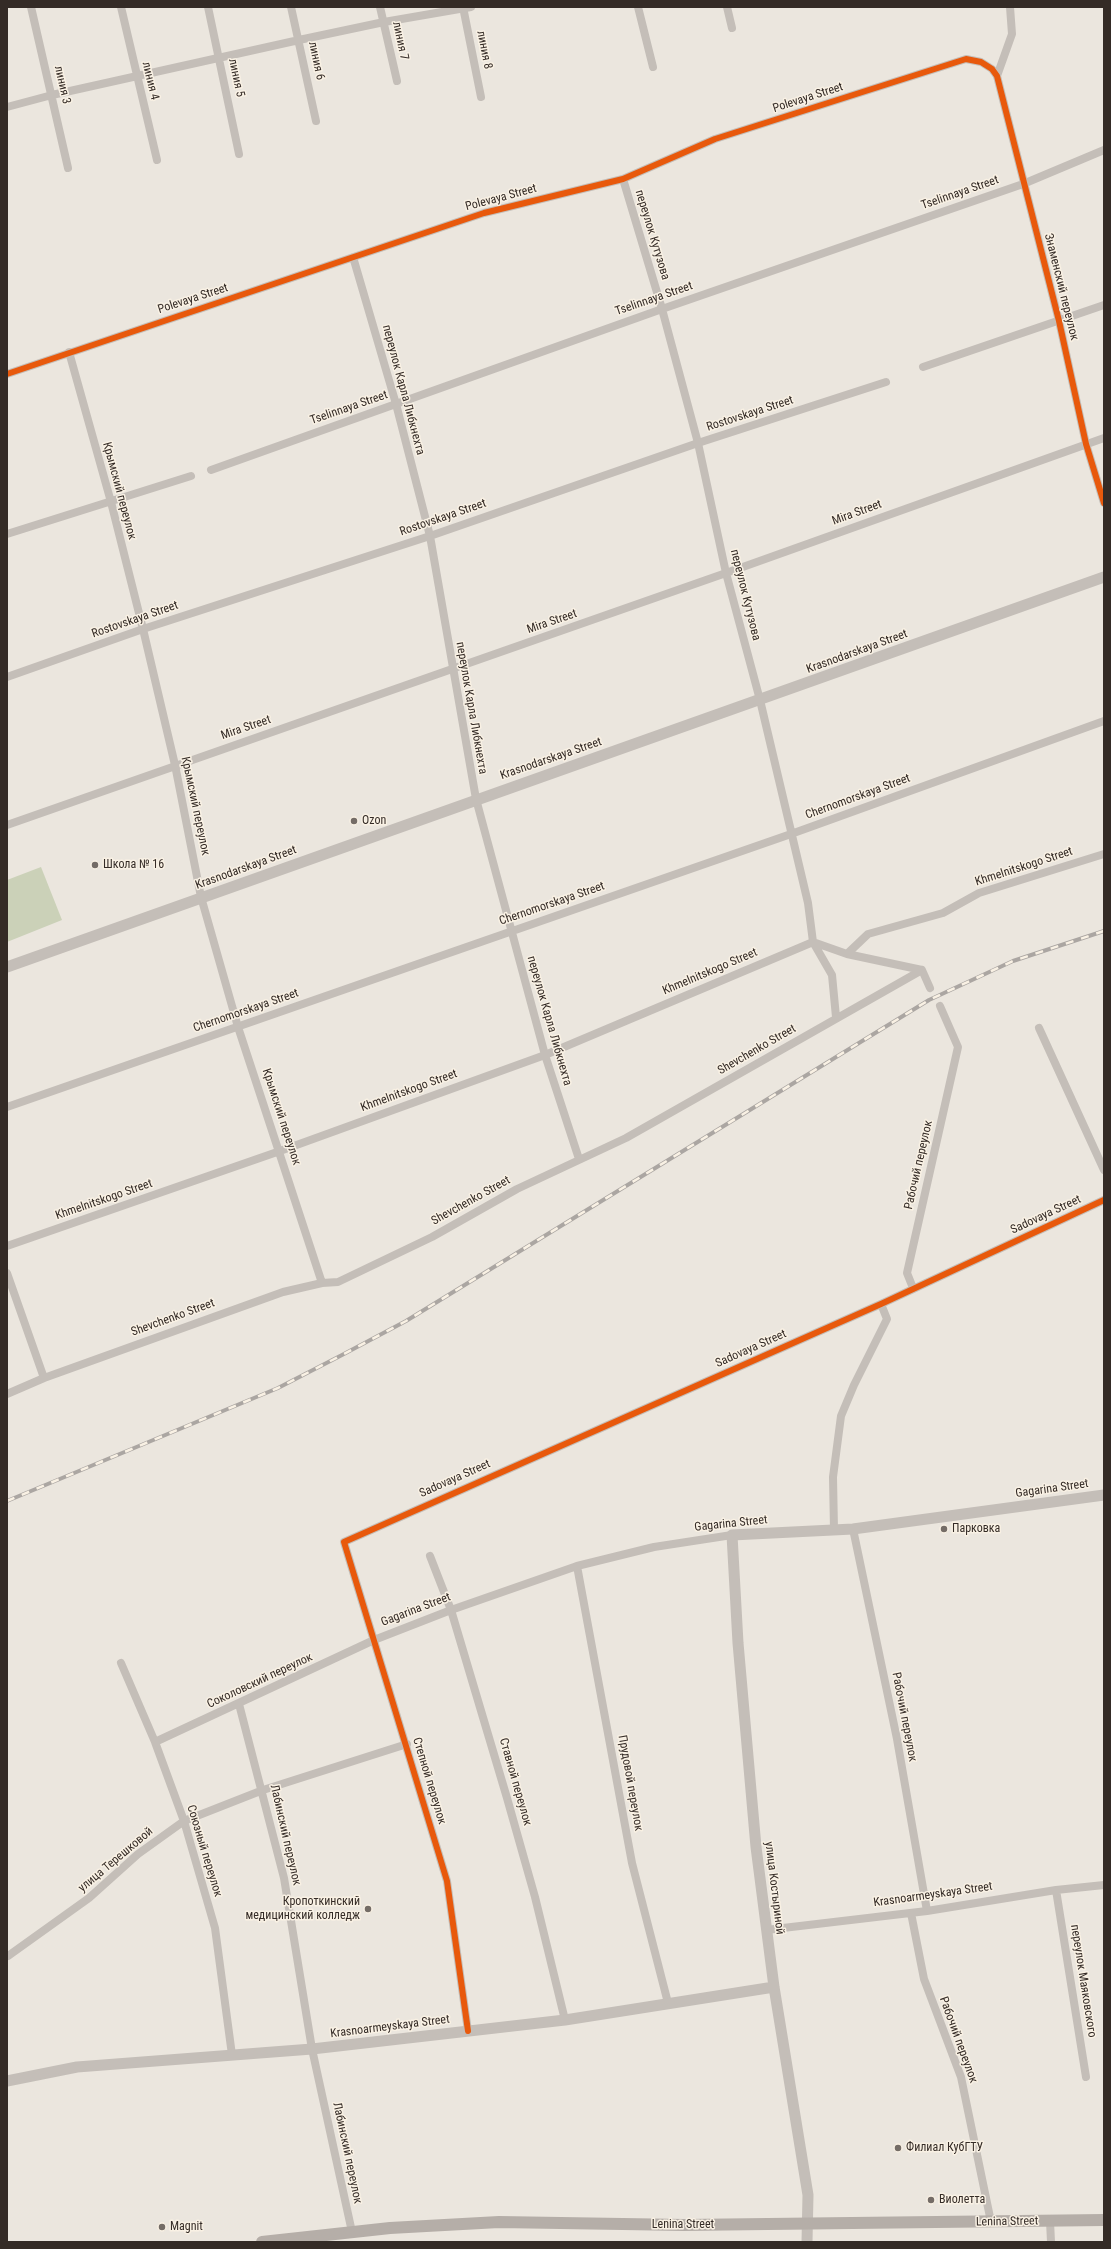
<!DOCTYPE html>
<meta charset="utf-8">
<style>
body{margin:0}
#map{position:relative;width:1111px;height:2249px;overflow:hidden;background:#ebe6de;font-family:"Roboto Condensed",sans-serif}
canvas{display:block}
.frame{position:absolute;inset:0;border:8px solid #342b26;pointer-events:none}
</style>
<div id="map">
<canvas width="1111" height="2249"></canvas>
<div class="frame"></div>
</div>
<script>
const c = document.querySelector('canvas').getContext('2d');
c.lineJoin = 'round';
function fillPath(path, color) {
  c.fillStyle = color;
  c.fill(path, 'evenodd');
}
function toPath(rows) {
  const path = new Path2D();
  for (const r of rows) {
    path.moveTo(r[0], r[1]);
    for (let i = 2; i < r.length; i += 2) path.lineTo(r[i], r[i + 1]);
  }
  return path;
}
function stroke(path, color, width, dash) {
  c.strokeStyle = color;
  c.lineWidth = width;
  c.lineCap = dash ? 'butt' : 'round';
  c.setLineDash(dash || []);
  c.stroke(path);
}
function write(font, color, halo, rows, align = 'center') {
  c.font = font + ' "Roboto Condensed",sans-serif';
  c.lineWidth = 3;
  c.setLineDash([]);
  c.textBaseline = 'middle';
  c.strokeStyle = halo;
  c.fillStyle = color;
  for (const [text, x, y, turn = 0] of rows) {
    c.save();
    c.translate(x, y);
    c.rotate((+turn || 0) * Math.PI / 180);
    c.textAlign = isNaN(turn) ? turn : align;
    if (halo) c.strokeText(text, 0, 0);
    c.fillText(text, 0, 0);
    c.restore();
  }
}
const green = toPath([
 [41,867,62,920,7,942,7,880]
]);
const minor = toPath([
 [31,7,68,168],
 [121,7,157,160],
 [208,7,239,154],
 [291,7,316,121],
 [380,7,397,81],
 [463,7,481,97],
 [638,7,653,67],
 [727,7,732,28],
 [997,76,1012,34,1010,7],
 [7,107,52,95,299,40,384,22,471,7],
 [623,179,662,309,698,443,726,573,760,700,808,903,813,942,832,975,836,1017],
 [353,257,396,404,430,536,476,799,545,1055,579,1159],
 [69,352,111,502,143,629,175,765,201,897,238,1027,322,1283],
 [923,367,1104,305],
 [7,374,484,213,623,179,715,139,966,59,981,62,992,69,997,76,1059,321,1086,444,1104,503],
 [211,470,662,309,1023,184,1104,150],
 [7,534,191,476],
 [7,677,143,629,430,536,698,443,886,382],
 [7,825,726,573,1104,438],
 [847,954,868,934,943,913,979,893,1104,854],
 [1039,1028,1104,1170],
 [7,1107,791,834,1104,721],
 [7,1246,280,1151,545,1055,813,942,847,954,922,970,930,988],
 [7,1273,44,1378],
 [913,1288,907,1273,958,1047,940,1006],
 [7,1394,44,1378,283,1292,322,1283,338,1282,432,1237,517,1189,626,1138,922,970],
 [853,1529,897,1739,927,1911],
 [834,1530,833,1477,841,1416,854,1385,887,1319,881,1304],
 [430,1556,451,1610,507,1798,535,1897,565,2020],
 [577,1566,632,1863,668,2003],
 [121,1663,155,1742,184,1821,215,1928,232,2055],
 [239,1704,284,1878,312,2049,352,2232],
 [155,1742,374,1640,451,1610,577,1566,654,1547,732,1535],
 [1056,1890,1086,2077],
 [911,1913,924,1979,961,2077,991,2222],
 [766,1930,927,1911,1056,1890,1104,1885],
 [8,1956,89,1898,138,1854,184,1821,263,1790,407,1744],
 [468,2031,447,1881,344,1542,881,1304,1104,1200],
 [1050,2221,1051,2242]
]);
const tertiary = toPath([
 [7,967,1104,577],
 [7,2081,77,2067,312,2049,565,2020,774,1987],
 [807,2242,808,2195,774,1987,756,1847,738,1643,732,1535,853,1529,1104,1495]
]);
const secondary = toPath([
 [262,2242,390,2228,499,2222,684,2225,1104,2220]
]);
const rail = toPath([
 [7,1501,278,1388,342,1355,406,1321,929,1000,1013,961,1104,931]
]);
const cycleway = toPath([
 [7,374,484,213,623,179,715,139,966,59,981,62,992,69,997,76,1059,321,1086,444,1104,503],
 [468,2031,447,1881,344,1542,881,1304,1104,1200]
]);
const markers = [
 [354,821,4,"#746c66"],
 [95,865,4,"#746c66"],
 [944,1529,4,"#746c66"],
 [368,1909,4,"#746c66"],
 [898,2148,4,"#746c66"],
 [931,2200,4,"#746c66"],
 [162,2227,4,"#746c66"]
];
const streetNames = [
 ["линия 7",400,41,78],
 ["линия 8",484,50,79],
 ["линия 6",316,61,78],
 ["линия 5",236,78,78],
 ["линия 4",150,81,76],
 ["линия 3",62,85,77],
 ["Polevaya Street",808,98,-18],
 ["Tselinnaya Street",960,193,-19],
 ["Polevaya Street",501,198,-15],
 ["переулок Кутузова",652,235,73],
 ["Знаменский переулок",1061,287,76],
 ["Polevaya Street",193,299,-18],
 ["Tselinnaya Street",654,299,-19],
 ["переулок Карла Либкнехта",403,390,75],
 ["Tselinnaya Street",349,408,-19],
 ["Rostovskaya Street",750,414,-18],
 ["Крымский переулок",119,491,75],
 ["Mira Street",857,513,-20],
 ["Rostovskaya Street",443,518,-19],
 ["переулок Кутузова",745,595,76],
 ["Rostovskaya Street",135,620,-19],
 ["Mira Street",552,622,-19],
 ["Krasnodarskaya Street",857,652,-20],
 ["переулок Карла Либкнехта",471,708,80],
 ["Mira Street",246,728,-19],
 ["Krasnodarskaya Street",551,759,-19],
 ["Chernomorskaya Street",858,797,-20],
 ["Крымский переулок",195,806,78],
 ["Khmelnitskogo Street",1024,867,-18],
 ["Krasnodarskaya Street",246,868,-20],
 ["Chernomorskaya Street",552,904,-19],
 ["Khmelnitskogo Street",710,972,-23],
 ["Chernomorskaya Street",246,1011,-19],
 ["переулок Карла Либкнехта",549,1021,74],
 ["Shevchenko Street",757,1050,-30],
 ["Khmelnitskogo Street",409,1091,-20],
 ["Крымский переулок",281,1117,72],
 ["Рабочий переулок",919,1165,-77],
 ["Khmelnitskogo Street",104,1200,-19],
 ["Shevchenko Street",471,1201,-29],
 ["Sadovaya Street",1046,1215,-25],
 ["Shevchenko Street",173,1318,-20],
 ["Sadovaya Street",751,1349,-24],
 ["Sadovaya Street",455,1479,-24],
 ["Gagarina Street",1052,1489,-8],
 ["Gagarina Street",731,1524,-6],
 ["Gagarina Street",416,1610,-21],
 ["Соколовский переулок",260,1681,-25],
 ["Рабочий переулок",904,1717,79],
 ["Степной переулок",429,1781,73],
 ["Ставной переулок",515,1782,74],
 ["Прудовой переулок",630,1783,80],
 ["Лабинский переулок",285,1835,77],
 ["Союзный переулок",204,1851,73],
 ["улица Терешковой",116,1860,-40],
 ["улица Костыриной",774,1888,83],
 ["Krasnoarmeyskaya Street",933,1895,-8],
 ["переулок Маяковского",1083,1981,81],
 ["Krasnoarmeyskaya Street",390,2027,-7],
 ["Рабочий переулок",958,2040,70],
 ["Лабинский переулок",347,2153,78],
 ["Lenina Street",1007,2222,-1],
 ["Lenina Street",683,2225]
];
const poiNames = [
 ["Ozon",362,821],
 ["Школа № 16",103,865],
 ["Парковка",952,1529],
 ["Кропоткинский",360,1902,"right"],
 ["медицинский колледж",360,1916,"right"],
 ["Филиал КубГТУ",906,2148],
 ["Виолетта",939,2200],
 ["Magnit",170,2227]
];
fillPath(green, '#cbd1b8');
stroke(minor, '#c4beb8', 8);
stroke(tertiary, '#c4beb8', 11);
stroke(secondary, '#b5aea8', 12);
stroke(rail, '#aba6a2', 4);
stroke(rail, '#f9f1e4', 2.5, [8]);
stroke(cycleway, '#e8590c', 6);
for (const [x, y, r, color] of markers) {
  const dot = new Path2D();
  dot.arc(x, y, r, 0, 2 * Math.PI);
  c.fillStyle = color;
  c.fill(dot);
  stroke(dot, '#f9f1e4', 1.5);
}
write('12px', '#342b26', '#f9f1e4', streetNames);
write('12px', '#342b26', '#f9f1e4', poiNames, 'left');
</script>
